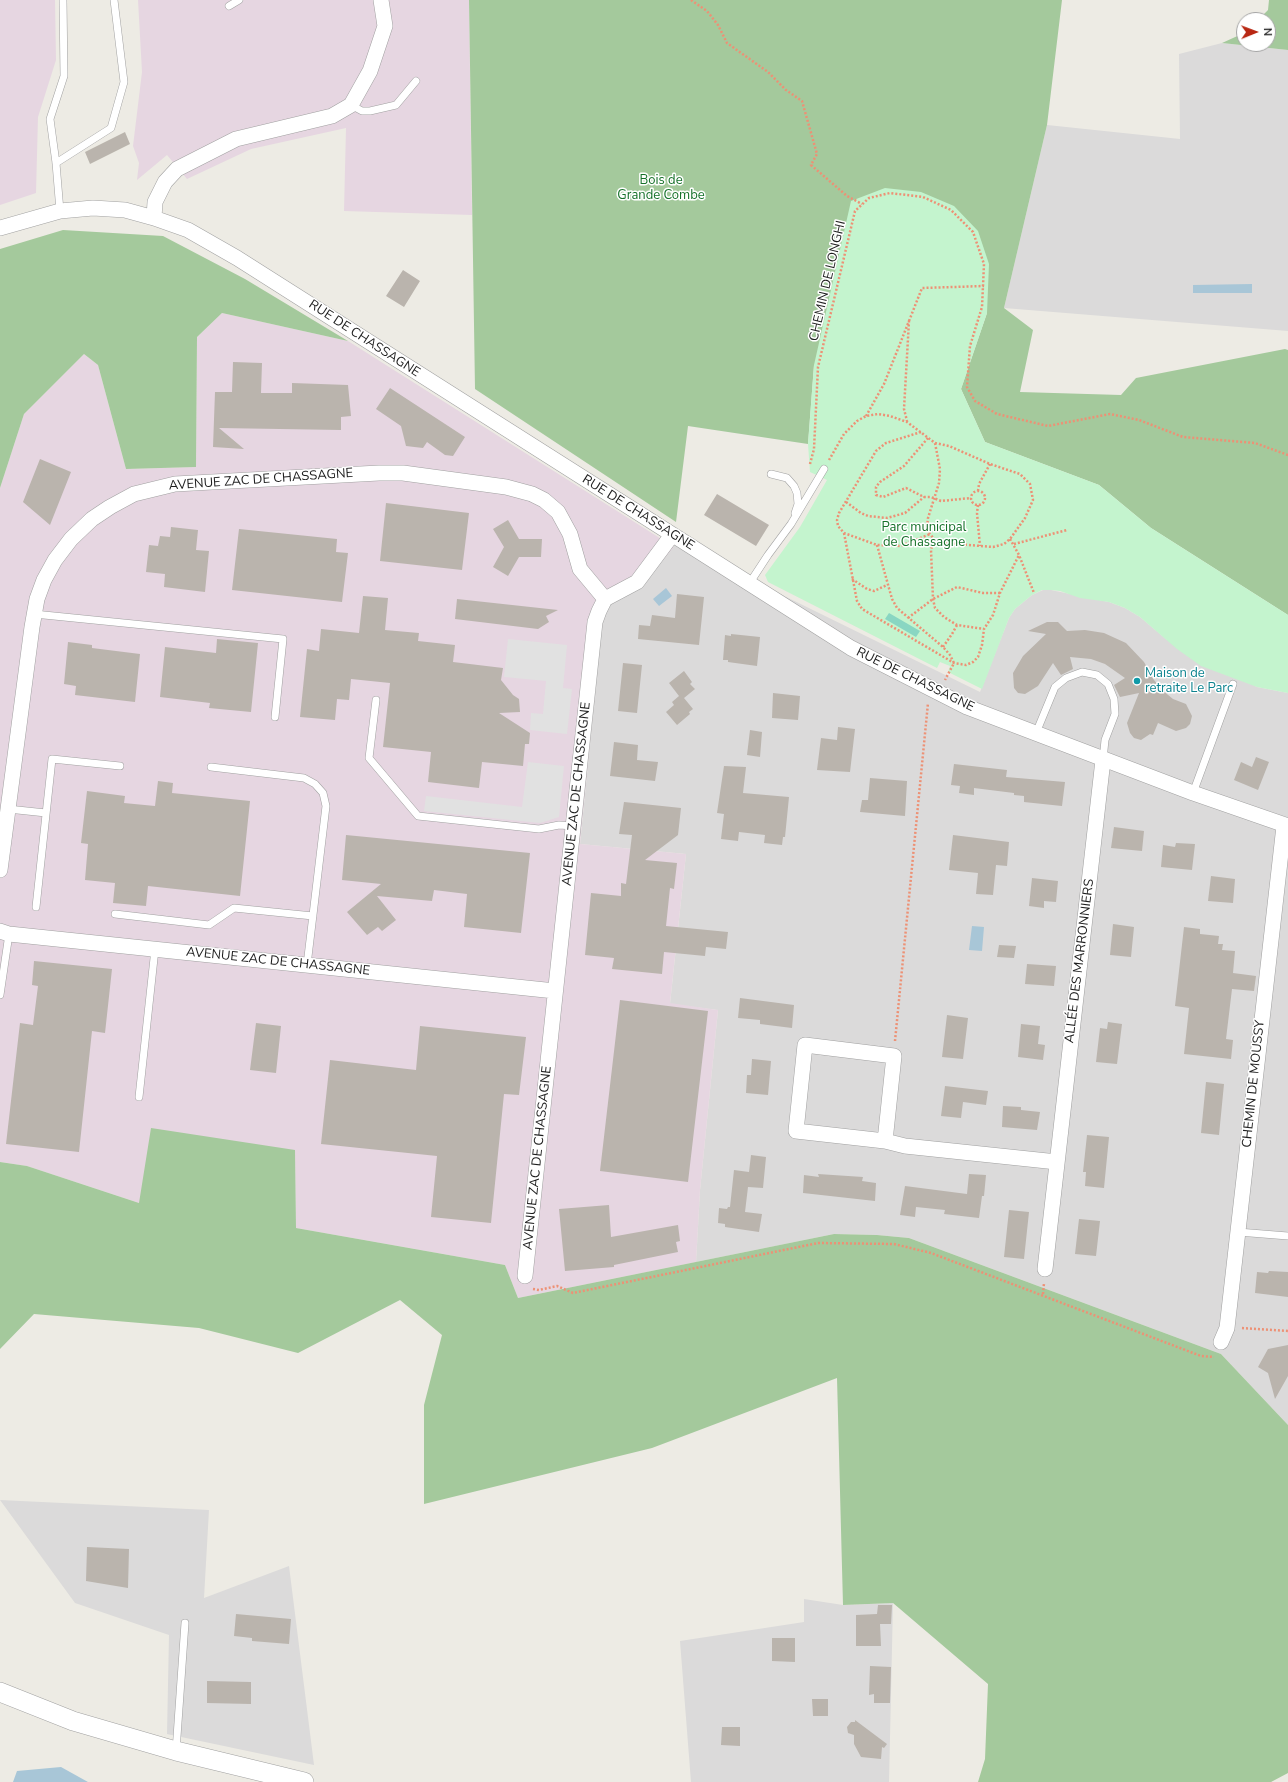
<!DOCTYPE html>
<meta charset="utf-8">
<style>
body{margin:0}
#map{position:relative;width:1288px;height:1782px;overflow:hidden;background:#edebe4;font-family:"Nunito Sans",sans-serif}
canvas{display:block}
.north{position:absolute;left:1236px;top:12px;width:40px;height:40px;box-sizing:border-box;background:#fff;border:1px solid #a5a5a5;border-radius:50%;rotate:89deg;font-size:11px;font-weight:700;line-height:16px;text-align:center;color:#1d1d1d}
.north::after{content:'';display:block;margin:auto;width:14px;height:18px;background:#b82712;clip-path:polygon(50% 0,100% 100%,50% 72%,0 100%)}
</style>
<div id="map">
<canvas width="1288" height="1782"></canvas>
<div class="north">N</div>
</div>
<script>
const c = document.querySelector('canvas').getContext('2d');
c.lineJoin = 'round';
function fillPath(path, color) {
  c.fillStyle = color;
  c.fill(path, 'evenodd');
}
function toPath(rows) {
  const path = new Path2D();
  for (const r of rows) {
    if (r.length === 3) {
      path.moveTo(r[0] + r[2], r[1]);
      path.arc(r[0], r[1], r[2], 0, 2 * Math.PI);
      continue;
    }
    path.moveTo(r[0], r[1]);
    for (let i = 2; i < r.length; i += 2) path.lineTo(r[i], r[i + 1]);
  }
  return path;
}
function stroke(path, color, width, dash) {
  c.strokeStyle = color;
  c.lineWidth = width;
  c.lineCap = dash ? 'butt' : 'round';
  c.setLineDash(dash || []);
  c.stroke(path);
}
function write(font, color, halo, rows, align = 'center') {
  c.font = font + ' "Nunito Sans",sans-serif';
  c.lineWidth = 3;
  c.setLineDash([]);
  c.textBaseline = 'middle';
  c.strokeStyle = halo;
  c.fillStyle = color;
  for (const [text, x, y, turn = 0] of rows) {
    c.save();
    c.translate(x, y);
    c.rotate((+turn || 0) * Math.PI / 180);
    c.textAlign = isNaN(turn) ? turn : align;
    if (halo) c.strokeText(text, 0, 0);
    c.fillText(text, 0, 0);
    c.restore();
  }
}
const residential = toPath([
 [1222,43,1288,50,1288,331,1004,308,1047,125,1180,139,1179,54],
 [684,534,766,587,980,692,1009,618,1015,609,1032,595,1043,590,1051,590,1109,602,1125,608,1140,617,1166,639,1257,687,1288,693,1288,1425,1221,1354,909,1238,877,1235,834,1234,696,1262,700,1190,718,1010,670,1004,686,854,580,844,603,612,618,597,642,585],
 [0,1500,209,1510,204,1598,289,1566,314,1765,167,1734,169,1635,75,1603],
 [804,1599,843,1605,893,1603,889,1782,691,1782,680,1641,804,1622]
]);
const industrial = toPath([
 [0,0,55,0,56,60,38,117,36,193,0,205],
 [138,0,469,0,472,215,344,211,346,128,251,149,187,179,167,155,137,180,139,163,133,146,142,72],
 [222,313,348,341,674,547,642,585,618,597,603,612,580,844,686,854,670,1003,718,1010,700,1190,696,1262,518,1298,505,1265,296,1228,295,1151,139,1203,27,1166,0,1162,0,488,24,414,84,354,98,365,126,469,196,467,197,337]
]);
const forest = toPath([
 [469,0,1062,0,1047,125,1004,308,1033,330,1020,392,1121,395,1136,378,1285,349,1288,350,1288,615,1151,528,1099,485,985,442,961,389,987,313,814,365,808,444,688,426,676,522,475,389],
 [1269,0,1288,0,1288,50,1222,43,1244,33,1244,44,1268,44,1268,20,1258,20,1268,10],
 [63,230,163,236,245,279,348,341,222,313,197,337,196,467,126,469,98,365,84,354,24,414,0,488,0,249],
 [151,1128,295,1150,296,1228,505,1265,518,1298,834,1234,877,1235,909,1238,1221,1354,1288,1425,1288,1773,1271,1782,978,1782,985,1759,988,1684,893,1603,843,1605,837,1378,652,1448,424,1504,424,1405,442,1335,400,1300,298,1353,199,1328,34,1314,0,1349,0,1162,27,1166,139,1203]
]);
const park = toPath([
 [885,188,921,192,954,206,978,231,989,264,987,313,961,389,985,442,1099,485,1151,528,1288,615,1288,693,1257,687,1201,666,1177,649,1140,617,1125,608,1109,602,1080,598,1060,591,1051,590,1042,590,1032,595,1015,609,1009,618,982,689,948,672,950,666,940,662,937,668,768,582,765,575,800,527,827,480,810,472,808,444,814,365,851,201]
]);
const pitch = toPath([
 [889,613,920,631,916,637,885,619]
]);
const parking = toPath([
 [508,639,567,645,563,688,572,689,567,734,530,730,531,713,543,714,546,681,504,677],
 [528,762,564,766,559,817,540,823,424,811,426,796,522,807]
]);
const water = toPath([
 [1252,284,1252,293,1193,293,1193,285],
 [666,588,672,596,659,606,653,599],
 [972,926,984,927,982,951,969,950],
 [61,1767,88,1782,13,1782,17,1771]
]);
const building = toPath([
 [125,132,130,144,90,164,85,152],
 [403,270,420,281,404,307,386,296],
 [233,362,262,363,261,393,292,393,292,383,348,385,351,416,341,417,341,430,219,428,244,449,213,447,215,392,232,392],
 [390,388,465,437,453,456,445,455,427,442,423,448,406,446,401,426,376,409],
 [40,459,71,472,50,525,23,502],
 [717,494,769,525,756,546,704,515],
 [386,503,469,513,462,570,380,561],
 [508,520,519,539,542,539,541,557,519,557,508,576,493,567,504,547,493,529],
 [171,527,198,530,196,550,209,551,205,592,164,587,165,574,146,572,149,545,158,546,160,536,170,537],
 [239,529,337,539,336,552,348,553,342,602,232,590],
 [677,594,704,597,699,645,638,639,639,625,650,626,652,615,675,618],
 [363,596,388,598,385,630,419,633,418,641,455,645,453,662,503,668,501,680,513,695,519,699,520,712,499,713,530,733,529,744,525,744,523,766,482,762,479,788,428,782,431,752,383,747,390,683,351,679,349,700,337,699,335,720,300,717,307,649,319,651,321,629,359,633],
 [457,599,558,610,546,616,549,622,538,629,455,619],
 [1047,622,1058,622,1067,631,1085,630,1104,633,1126,643,1144,662,1154,680,1162,690,1173,699,1186,704,1192,716,1190,724,1186,728,1176,731,1158,723,1153,735,1150,734,1141,740,1134,738,1130,733,1127,723,1139,693,1120,697,1114,685,1125,678,1105,664,1091,659,1070,657,1073,669,1061,675,1053,663,1038,686,1025,694,1018,693,1014,688,1013,673,1023,656,1046,634,1028,631],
 [731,634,760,637,757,666,728,662,728,660,723,660,725,635,731,636],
 [217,639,258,643,251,712,209,708,210,703,160,697,165,647,216,653],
 [68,642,92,645,92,648,140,654,135,702,75,695,76,686,64,684],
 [623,663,642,665,637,713,618,711],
 [684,671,692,682,690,684,695,689,684,698,693,709,689,712,690,714,677,725,666,712,674,705,672,702,679,696,669,683],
 [773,693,800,696,798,720,772,718],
 [838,727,855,729,850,772,817,770,821,738,837,740],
 [750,730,762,732,760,757,747,755],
 [614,742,638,745,637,760,658,762,655,781,610,776],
 [1256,757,1269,762,1258,790,1234,780,1241,762,1252,767],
 [954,764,1007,770,1006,777,1065,782,1062,806,1024,802,1024,796,1014,795,1014,793,974,788,974,795,959,793,960,786,951,785],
 [724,766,746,767,743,793,789,797,785,837,783,837,782,845,764,843,765,835,739,832,738,841,721,839,724,814,717,813],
 [870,778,907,781,905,816,860,812,862,800,868,800],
 [158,781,173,783,172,793,250,801,240,896,148,886,146,906,113,903,115,883,85,880,88,844,81,843,87,791,125,796,124,803,155,806],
 [624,802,681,808,678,835,645,860,677,863,674,889,670,888,666,926,728,932,726,949,706,947,705,956,664,952,662,974,612,969,614,958,585,955,591,893,621,896,621,883,626,884,632,835,619,834],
 [1114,827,1144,831,1142,851,1111,848],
 [346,835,530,853,521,933,464,927,467,894,434,890,432,901,377,896,396,920,382,931,378,927,367,935,347,912,381,884,342,880],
 [953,835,1009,842,1007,866,996,865,993,895,976,894,978,873,949,870],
 [1176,843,1195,844,1192,870,1161,867,1163,845,1175,847],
 [1211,876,1235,879,1233,903,1208,901],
 [1032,878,1058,881,1056,902,1044,901,1044,908,1029,906],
 [1113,924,1134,927,1131,957,1110,955],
 [1184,927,1200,929,1200,934,1219,936,1218,944,1223,944,1222,950,1235,951,1233,973,1256,976,1254,991,1232,989,1226,1039,1233,1040,1231,1059,1184,1054,1189,1008,1175,1006],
 [999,945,1016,946,1014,958,997,957],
 [34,961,112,969,105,1033,92,1031,79,1152,6,1144,20,1023,33,1025,38,986,32,985],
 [1027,964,1056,966,1054,986,1025,984],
 [740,998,794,1005,792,1028,760,1024,760,1020,738,1018],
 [620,1000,708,1011,688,1182,600,1171],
 [947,1015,968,1018,963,1059,942,1057],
 [1108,1022,1122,1024,1117,1064,1096,1062,1100,1028,1107,1029],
 [256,1023,281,1026,276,1073,250,1070],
 [1021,1024,1040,1026,1038,1044,1045,1045,1043,1060,1018,1057],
 [420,1026,526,1037,519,1095,504,1094,491,1223,431,1217,437,1156,321,1144,330,1060,416,1070],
 [752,1059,771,1061,768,1095,746,1093,747,1075,751,1075],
 [1206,1082,1224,1084,1219,1135,1201,1133],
 [945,1086,988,1091,986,1105,963,1102,961,1118,941,1116],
 [1003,1106,1021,1107,1021,1110,1040,1112,1037,1130,1002,1127],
 [1087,1135,1109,1137,1104,1188,1085,1186,1086,1172,1083,1172],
 [751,1155,766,1157,763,1188,748,1187,745,1212,762,1214,759,1232,725,1227,725,1224,718,1223,719,1208,727,1209,728,1207,730,1207,734,1170,749,1172],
 [818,1174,863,1177,862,1181,876,1183,875,1201,803,1193,804,1175,819,1177],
 [969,1174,986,1175,984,1196,982,1196,979,1218,944,1214,945,1210,916,1207,915,1217,900,1215,905,1186,967,1194],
 [609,1205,611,1237,678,1225,680,1241,676,1242,678,1252,614,1265,614,1267,565,1271,559,1209],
 [1009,1210,1029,1212,1024,1259,1004,1257],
 [1079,1219,1100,1221,1096,1256,1075,1254],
 [1269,1271,1288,1272,1288,1297,1255,1293,1257,1272,1268,1273],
 [1288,1345,1288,1376,1275,1399,1268,1373,1258,1367,1268,1349],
 [87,1547,129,1549,128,1588,86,1581],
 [878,1605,892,1605,891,1624,880,1624,881,1646,856,1646,856,1615,877,1614],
 [236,1614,291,1619,289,1644,252,1641,252,1638,234,1636],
 [772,1638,795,1638,795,1662,772,1661],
 [870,1666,891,1667,890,1703,874,1703,874,1694,869,1695],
 [207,1681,251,1682,251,1704,207,1703],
 [812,1699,828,1699,828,1716,813,1716],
 [855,1720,887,1744,884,1748,882,1747,881,1759,861,1757,854,1744,854,1735,848,1733,847,1727,851,1722,855,1722],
 [722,1727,740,1727,740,1746,721,1745]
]);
const path = toPath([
 [691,0,707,11,718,25,727,43,768,72,786,90,802,101,817,154,811,165,847,196,862,204],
 [909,321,922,288,984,286],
 [866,416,884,384,909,321,904,409,907,421],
 [921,432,886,443,876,451,839,513,837,520,838,526,844,533,877,545,901,546,930,534],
 [928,438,904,466,880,482,876,487,876,495,883,497,906,488,924,497,931,497,941,501,971,498],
 [829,460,844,434,857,421,866,416,878,414,890,416,907,422,935,443,949,446,990,464,1020,474,1030,484,1033,500,1025,518,1010,539,1004,544,993,547,945,543,934,539,930,534,927,527,928,518,939,483,940,469,935,443],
 [810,464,814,449,818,367,855,211,869,198,890,193,923,197,951,210,973,232,984,264,982,307,970,346,967,387,975,401,997,414,1048,426,1110,414,1139,420,1183,437,1255,443,1288,455],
 [978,491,979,484,990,464],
 [978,498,7],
 [846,502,861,513,868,516,887,518,905,513,924,497],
 [978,505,977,513,980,546],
 [844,533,857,601,862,609,954,663,966,665,973,662,978,657,982,645,984,629,993,615,1000,593,1019,555],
 [934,539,931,550,933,599,935,608,944,617,957,625,984,629],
 [1010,539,1019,555,1034,593],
 [1014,544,1067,530],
 [877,545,892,599,897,608,943,647,950,655,954,663,945,680],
 [852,579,867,589,874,591,887,585],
 [908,618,933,599,957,587,983,593,1000,593],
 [943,647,952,634,957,625],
 [895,1041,928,703],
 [533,1289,539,1290,557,1286,573,1293,818,1243,894,1244,931,1253,1201,1356,1214,1357],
 [1043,1294,1044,1283],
 [1242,1328,1288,1331]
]);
const service = toPath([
 [229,6,239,0],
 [351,105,362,111,370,111,396,105,416,81],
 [56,163,111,128,124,82,114,0],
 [60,211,56,163,50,119,64,76,63,0],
 [771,474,787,478,794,486,797,493,798,504,795,513],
 [749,584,768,555,791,524,824,469],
 [34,614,283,639,275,717],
 [376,700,369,758,418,816,539,829,559,825,573,826],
 [1036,733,1055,687,1066,678,1082,672,1097,675,1108,684,1114,699,1115,714,1105,740,1103,760],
 [211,767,304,778,315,784,323,793,326,806,307,965],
 [1193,793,1233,684],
 [8,809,46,813],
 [36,907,52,759,120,766],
 [115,914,209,925,234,908,313,916],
 [0,995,9,934],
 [139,1097,155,949],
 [1238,1232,1288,1236],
 [176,1751,185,1623]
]);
const minor = toPath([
 [154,218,155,202,165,182,177,169,236,139,332,116,351,105,370,71,385,26,381,0],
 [0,228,60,211,93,208,125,210,154,218,188,230,237,258,851,648,967,707,1193,793,1288,826],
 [0,870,32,627,37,599,44,580,55,560,71,539,92,519,110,507,134,494,175,484,379,473,403,473,506,487,532,494,544,500,558,512,570,534,580,569,605,599],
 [0,931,9,934,555,991],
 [885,1141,894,1056,805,1045,796,1131,885,1141,905,1146,1057,1162],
 [1045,1269,1103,760],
 [525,1276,595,622,599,611,605,599,637,582,672,535],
 [1221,1342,1227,1328,1284,826]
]);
const tertiary = toPath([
 [0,1692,73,1721,176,1751,304,1782]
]);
const markers = [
 [1137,681,4,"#0f9aa8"]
];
const parkNames = [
 ["Bois de",661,181],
 ["Grande Combe",661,196],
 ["Parc municipal",924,528],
 ["de Chassagne",924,543]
];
const streetNames = [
 ["CHEMIN DE LONGHI",828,281,-77],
 ["RUE DE CHASSAGNE",364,339,33],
 ["AVENUE ZAC DE CHASSAGNE",261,480,-4],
 ["RUE DE CHASSAGNE",638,513,32],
 ["RUE DE CHASSAGNE",915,680,26],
 ["AVENUE ZAC DE CHASSAGNE",577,794,-84],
 ["ALLÉE DES MARRONNIERS",1080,961,-83],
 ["AVENUE ZAC DE CHASSAGNE",278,962,6],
 ["CHEMIN DE MOUSSY",1254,1084,-84],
 ["AVENUE ZAC DE CHASSAGNE",538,1158,-84]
];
const cultureNames = [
 ["Maison de",1145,674],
 ["retraite Le Parc",1145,689]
];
fillPath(residential, '#dbdada');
fillPath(industrial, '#e6d6e1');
fillPath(forest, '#a4c99c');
fillPath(park, '#c4f4ce');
fillPath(pitch, '#89d6c2');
fillPath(parking, '#e1e1e1');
fillPath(water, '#a8c6d7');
fillPath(building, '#bab4ad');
stroke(service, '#a1a1a1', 8);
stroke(minor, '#a1a1a1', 16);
stroke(tertiary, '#a1a1a1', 20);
stroke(path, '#ed9175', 2.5, [2, 2]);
stroke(service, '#fff', 7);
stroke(minor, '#fff', 15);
stroke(tertiary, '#fff', 19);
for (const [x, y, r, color] of markers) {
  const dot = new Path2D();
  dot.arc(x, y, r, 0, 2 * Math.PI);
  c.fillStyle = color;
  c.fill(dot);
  stroke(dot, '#fff', 1.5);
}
write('13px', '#157129', '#fff', parkNames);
write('13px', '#1d1d1d', '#fff', streetNames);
write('13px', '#0d838f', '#fff', cultureNames, 'left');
</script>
